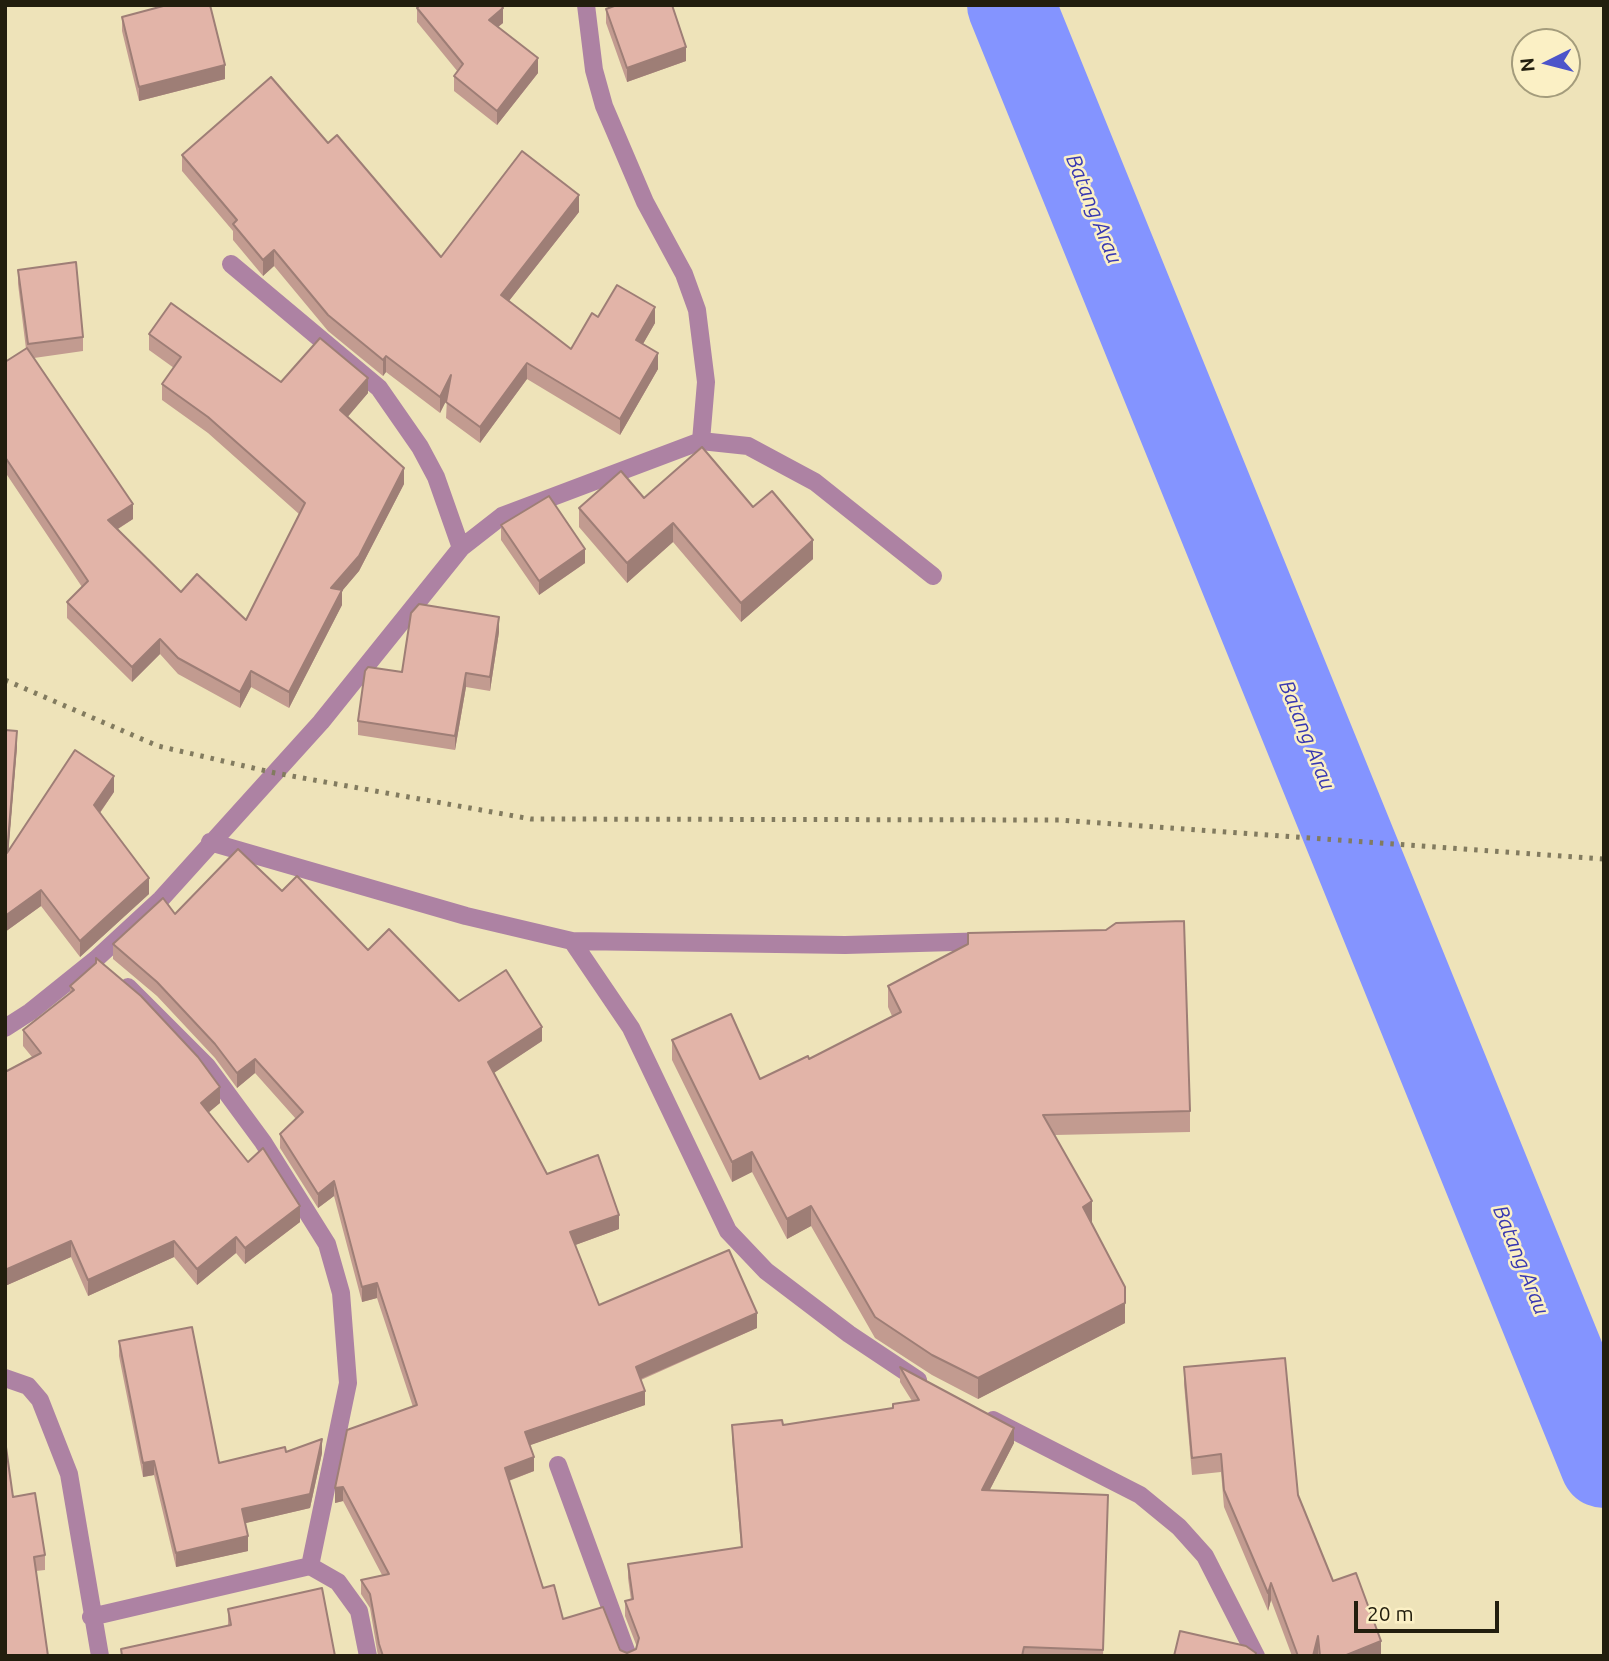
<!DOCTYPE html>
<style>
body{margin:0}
#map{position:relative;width:1609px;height:1661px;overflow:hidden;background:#eee3b9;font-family:Ubuntu,sans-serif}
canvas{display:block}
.frame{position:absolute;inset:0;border:7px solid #221e0e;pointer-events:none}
.north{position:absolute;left:1511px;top:28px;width:70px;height:70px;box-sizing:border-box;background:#fbf0c5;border:2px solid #a49c7c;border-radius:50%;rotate:264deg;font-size:19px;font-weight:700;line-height:28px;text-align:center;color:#221e0e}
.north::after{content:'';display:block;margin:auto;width:24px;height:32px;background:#4c54ca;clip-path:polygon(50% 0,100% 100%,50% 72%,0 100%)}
.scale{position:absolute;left:1354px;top:1601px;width:145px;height:32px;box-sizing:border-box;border:4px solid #221e0e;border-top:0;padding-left:9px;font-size:21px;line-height:24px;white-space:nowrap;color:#221e0e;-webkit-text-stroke:5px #fbf0c5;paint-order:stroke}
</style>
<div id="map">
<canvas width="1609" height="1661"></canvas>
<div class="frame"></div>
<div class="north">N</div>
<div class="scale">20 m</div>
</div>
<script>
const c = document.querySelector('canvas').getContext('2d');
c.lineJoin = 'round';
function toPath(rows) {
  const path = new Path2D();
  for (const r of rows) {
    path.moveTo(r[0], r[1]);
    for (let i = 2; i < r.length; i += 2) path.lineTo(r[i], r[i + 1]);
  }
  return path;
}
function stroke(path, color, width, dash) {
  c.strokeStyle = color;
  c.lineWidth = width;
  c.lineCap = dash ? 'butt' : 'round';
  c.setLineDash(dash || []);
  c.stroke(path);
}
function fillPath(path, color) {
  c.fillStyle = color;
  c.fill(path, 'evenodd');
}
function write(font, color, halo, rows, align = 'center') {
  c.font = font + ' Ubuntu,sans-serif';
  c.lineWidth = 5;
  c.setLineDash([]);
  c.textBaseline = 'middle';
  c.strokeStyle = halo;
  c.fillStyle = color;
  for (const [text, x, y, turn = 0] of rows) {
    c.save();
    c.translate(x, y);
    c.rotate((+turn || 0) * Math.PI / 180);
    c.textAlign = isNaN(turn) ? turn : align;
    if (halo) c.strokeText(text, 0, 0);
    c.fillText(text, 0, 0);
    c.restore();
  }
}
const river = toPath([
 [1011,5,1604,1464]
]);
const street = toPath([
 [586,5,594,70,604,106,645,202,684,274,697,310,706,382,701,441],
 [231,264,379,388,420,447,436,477,461,548],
 [210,842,466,916,572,941,631,1028,728,1231,766,1271,849,1334,918,1380],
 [572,941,845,945,992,941],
 [128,987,207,1066,263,1142,327,1244,341,1293,348,1383,310,1566],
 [5,1028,30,1012,96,959,161,899,321,722,461,548,502,516,701,441,748,446,815,482,933,576],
 [5,1378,28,1386,40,1400,69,1474,100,1656],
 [993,1420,1140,1495,1179,1527,1205,1556,1256,1656],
 [558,1465,628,1656],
 [91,1617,310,1566,338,1582,359,1611,368,1656]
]);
const rail = toPath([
 [5,680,158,746,275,773,531,819,1059,820,1604,859]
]);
const wall = toPath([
 [417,8,503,23,498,27,538,73,497,125,454,91,454,76,458,72,417,22],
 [606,9,686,61,627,82,606,23],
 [122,17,225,79,139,101,122,31],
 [328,143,441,257,579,212,509,301,571,349,598,317,655,323,643,344,658,369,620,435,527,379,480,443,446,418,447,399,440,413,386,372,383,376,328,331,274,266,263,276,233,240,233,231,182,171,182,155],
 [18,270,83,337,83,351,34,358,133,519,118,529,181,592,246,620,299,514,208,433,162,400,162,384,174,368,149,350,149,334,281,382,368,393,347,417,404,484,359,571,342,591,342,605,289,708,251,687,240,708,178,674,160,654,132,682,67,618,67,602,82,587,5,472,5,362,26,349,18,284],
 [644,498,753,507,813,559,741,622,673,542,627,583,579,527,579,508],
 [501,525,585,563,539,595,501,540],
 [499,632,490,691,466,687,455,750,358,735,358,721,402,672],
 [5,730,17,747,8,851,114,792,100,813,149,894,80,957,41,906,5,932],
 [282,891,368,950,459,1001,542,1041,493,1073,547,1174,619,1229,575,1245,599,1305,757,1328,641,1380,645,1405,530,1445,534,1471,509,1481,543,1588,563,1619,627,1653,636,1649,637,1647,625,1616,625,1601,631,1600,628,1578,628,1564,741,1547,732,1439,732,1425,783,1425,893,1408,893,1404,912,1401,900,1382,900,1367,1014,1443,989,1491,1108,1495,1103,1656,378,1656,370,1608,361,1594,361,1580,382,1575,343,1501,335,1503,335,1488,413,1407,377,1298,362,1302,334,1196,318,1208,280,1148,280,1134,296,1119,255,1073,237,1088,215,1058,157,996,113,959,113,944,175,914],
 [70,986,220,1103,208,1112,248,1162,300,1222,245,1264,236,1253,197,1285,174,1257,88,1296,71,1257,5,1286,5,1072,32,1057,23,1046,23,1030,70,993],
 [888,986,1190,1111,1190,1132,1055,1135,1092,1222,1091,1222,1125,1323,978,1399,932,1375,875,1338,811,1226,787,1239,752,1172,732,1182,672,1060,672,1040,760,1079,809,1059,892,1016,888,1007],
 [119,1341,219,1463,322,1453,310,1508,245,1523,248,1551,176,1567,154,1475,143,1477,119,1356],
 [1184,1367,1298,1495,1333,1581,1381,1656,1319,1656,1318,1654,1318,1656,1292,1656,1271,1600,1268,1611,1224,1507,1221,1472,1192,1475,1184,1384],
 [13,1497,45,1555,45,1570,36,1571],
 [228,1609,335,1656,121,1656,121,1649,228,1626]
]);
const shadedWall = toPath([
 [503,8,503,23,489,34,489,20],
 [686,47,686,61,627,82,627,68],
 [538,58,538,73,497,125,497,111],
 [225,65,225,79,139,101,139,87],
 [579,195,579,212,501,311,501,295],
 [274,250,274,266,263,276,263,260],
 [655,307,655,323,636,356,636,340],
 [658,353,658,369,620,435,620,419],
 [386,356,386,372,383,376,383,360],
 [527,363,527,379,480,443,480,427],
 [451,375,451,391,440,413,440,397],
 [368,378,368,393,340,426,340,410],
 [404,468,404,484,359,571,342,591,342,605,289,708,289,692,331,588],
 [133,504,133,519,108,535,108,520],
 [673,523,673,542,627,583,627,563],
 [813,540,813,559,741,622,741,603],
 [585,549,585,563,539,595,539,581],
 [499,617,499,632,490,691,490,677],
 [160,639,160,654,132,682,132,667],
 [251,671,251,687,240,708,240,692],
 [466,673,466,687,455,750,455,736],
 [17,731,17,747,7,869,7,853],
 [114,776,114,792,94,821,94,805],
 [149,878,149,894,80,957,80,941],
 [41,890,41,906,5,932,5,916],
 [542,1027,542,1041,488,1077,488,1062],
 [255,1059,255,1073,237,1088,237,1073],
 [220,1087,220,1103,201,1119,201,1103],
 [752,1152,752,1172,732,1182,732,1162],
 [334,1181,334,1196,318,1208,318,1194],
 [1092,1201,1092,1222,1083,1227,1083,1207],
 [300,1206,300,1222,245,1264,245,1248],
 [811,1206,811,1226,787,1239,787,1219],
 [619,1215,619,1229,570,1247,570,1232],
 [236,1237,236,1253,197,1285,197,1269],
 [71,1241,71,1257,5,1286,5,1270],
 [174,1241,174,1257,88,1296,88,1280],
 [377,1283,377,1298,362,1302,362,1287],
 [1125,1303,1125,1323,978,1399,978,1378],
 [757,1313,757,1328,636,1381,636,1367],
 [645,1391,645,1405,525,1447,525,1432],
 [1014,1428,1014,1443,982,1505,982,1490],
 [322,1439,322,1453,310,1508,242,1524,242,1509],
 [534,1457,534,1471,505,1482,505,1468],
 [154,1461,154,1475,143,1477,143,1463],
 [343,1487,343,1501,335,1503,335,1488],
 [248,1536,248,1551,176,1567,176,1553],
 [1271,1583,1271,1600,1268,1611,1268,1593],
 [1318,1636,1318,1656,1313,1656],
 [1381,1641,1381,1656,1344,1656]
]);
const building = toPath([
 [167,5,210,5,225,65,139,87,122,17,167,5],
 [420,5,501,5,503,8,489,20,538,58,497,111,454,76,463,64,417,8,420,5],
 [617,5,672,5,686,47,627,68,606,9,617,5],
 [271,77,328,143,337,135,441,257,522,151,579,195,501,295,571,349,592,313,598,317,617,285,655,307,636,340,658,353,620,419,527,363,480,427,446,402,451,375,440,397,386,356,383,360,328,315,274,250,263,260,233,224,237,220,182,155,271,77],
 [76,262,83,337,28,344,18,270,76,262],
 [171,303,281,382,320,338,368,378,340,410,404,468,359,556,331,588,342,590,289,692,251,671,240,692,178,658,160,639,132,667,67,602,88,581,5,457,5,362,27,348,133,504,108,520,181,592,197,574,246,620,305,503,208,417,162,384,181,357,149,334,171,303],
 [702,447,753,507,772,491,813,540,741,603,673,523,627,563,579,508,621,471,644,498,702,447],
 [549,496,585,549,539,581,501,525,549,496],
 [419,604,499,617,490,677,466,673,455,736,358,721,365,671,368,667,402,672,411,613,419,604],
 [5,730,17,731,7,853,75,750,114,776,94,805,149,878,80,941,41,890,5,916,5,730],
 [238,849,282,891,297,876,368,950,389,929,459,1001,506,970,542,1027,488,1062,547,1174,598,1155,619,1215,570,1232,599,1305,729,1250,757,1313,636,1367,645,1391,525,1432,534,1457,505,1468,543,1588,554,1585,563,1619,603,1607,620,1650,627,1653,636,1649,639,1638,625,1601,633,1599,628,1564,742,1547,732,1425,782,1420,783,1425,893,1408,893,1404,919,1400,900,1367,1014,1428,982,1490,1108,1495,1103,1650,1024,1647,1022,1656,383,1656,379,1644,370,1594,361,1580,389,1574,343,1487,335,1488,347,1430,417,1405,377,1283,362,1287,334,1181,318,1194,280,1134,303,1112,255,1059,237,1073,215,1044,157,982,113,944,163,898,175,914,238,849],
 [1184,921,1190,1111,1043,1115,1092,1201,1083,1207,1125,1287,1125,1303,978,1378,932,1355,875,1317,811,1206,787,1219,752,1152,732,1162,672,1040,731,1014,760,1079,808,1056,809,1059,901,1012,888,986,968,944,968,933,1106,930,1116,923,1184,921],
 [96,958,141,996,198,1057,220,1087,201,1103,248,1162,263,1148,300,1206,245,1248,236,1237,197,1269,174,1241,88,1280,71,1241,5,1270,5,1072,41,1053,23,1030,74,990,70,986,96,963,96,958],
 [192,1327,219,1463,285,1447,286,1452,322,1439,310,1494,242,1509,248,1536,176,1553,154,1461,143,1463,119,1341,192,1327],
 [1285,1358,1298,1495,1333,1581,1356,1573,1381,1641,1344,1656,1320,1656,1318,1636,1313,1656,1298,1656,1271,1583,1268,1593,1224,1490,1221,1454,1192,1458,1184,1367,1285,1358],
 [5,1440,13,1497,35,1493,45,1555,34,1557,48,1656,5,1656,5,1440],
 [322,1588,335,1656,122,1656,121,1649,231,1625,228,1609,322,1588],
 [1180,1631,1246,1646,1256,1653,1255,1656,1174,1656,1180,1631]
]);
const waterNames = [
 ["Batang Arau",1094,209,68],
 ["Batang Arau",1307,735,68],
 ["Batang Arau",1521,1260,68]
];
stroke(river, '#8494ff', 88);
stroke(street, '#ad82a3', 18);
stroke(rail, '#827b5f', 5, [3.5, 7]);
fillPath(wall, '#c29b90');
fillPath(shadedWall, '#9e7e76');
fillPath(building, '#e2b4a8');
stroke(building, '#9e7e76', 2);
write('italic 21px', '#3838b1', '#fbf0c5', waterNames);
</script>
